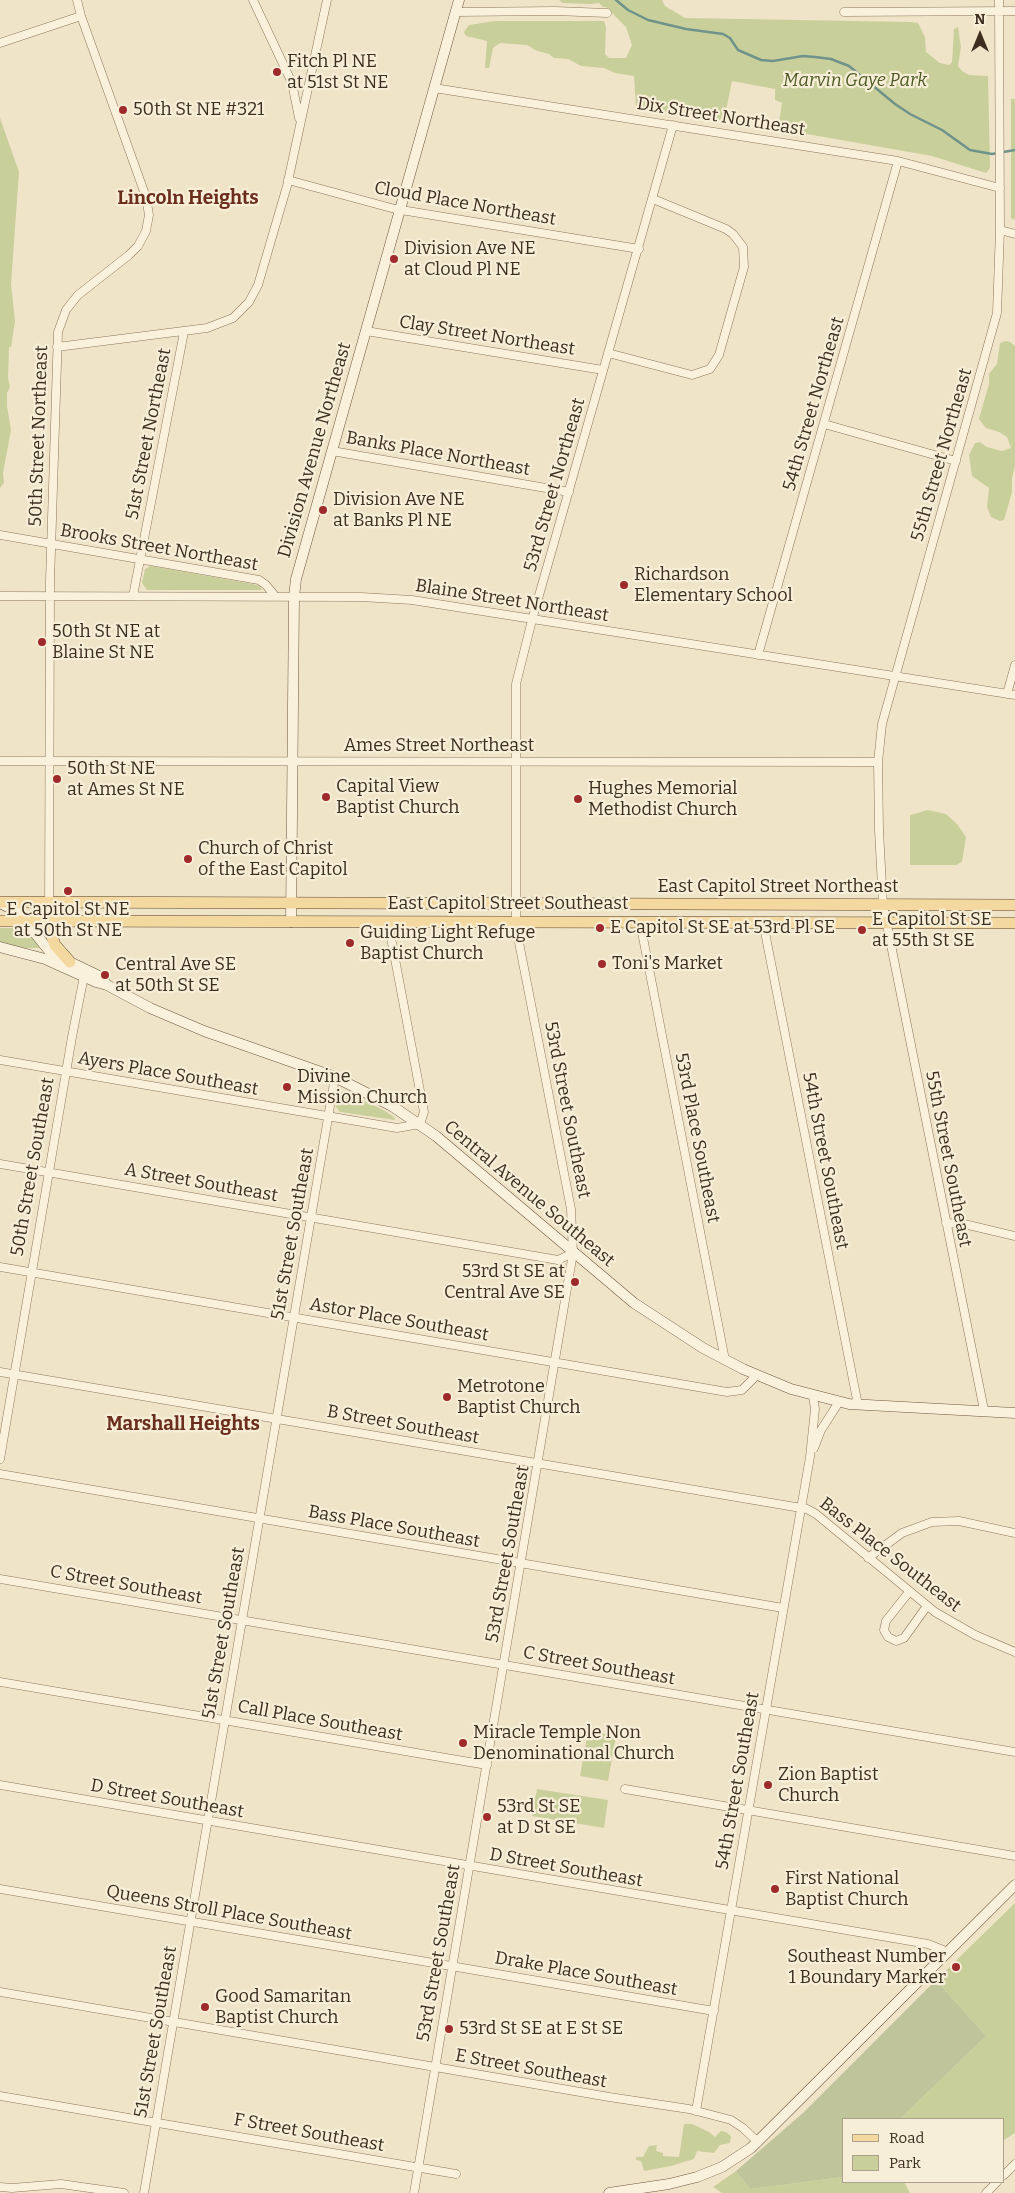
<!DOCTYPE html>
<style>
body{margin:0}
#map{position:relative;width:1015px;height:2193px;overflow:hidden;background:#f0e4c8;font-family:Bitter,serif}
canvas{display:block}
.legend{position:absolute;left:842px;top:2118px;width:162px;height:65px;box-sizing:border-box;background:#f7eed8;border:1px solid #ada18e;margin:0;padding:6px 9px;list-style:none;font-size:15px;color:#3d2e20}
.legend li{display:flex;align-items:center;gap:10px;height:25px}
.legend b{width:25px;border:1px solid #ada18e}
.north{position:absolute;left:955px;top:10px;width:50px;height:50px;-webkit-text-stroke:4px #f7eed8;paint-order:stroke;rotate:0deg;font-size:14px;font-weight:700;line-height:20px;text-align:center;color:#3d2e20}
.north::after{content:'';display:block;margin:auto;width:18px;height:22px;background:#3d2e20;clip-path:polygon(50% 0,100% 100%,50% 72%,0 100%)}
</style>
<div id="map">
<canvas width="1015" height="2193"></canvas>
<ul class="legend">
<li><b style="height:6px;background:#f3d9a0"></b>Road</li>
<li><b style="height:14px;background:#c9cf9b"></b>Park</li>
</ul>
<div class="north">N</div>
</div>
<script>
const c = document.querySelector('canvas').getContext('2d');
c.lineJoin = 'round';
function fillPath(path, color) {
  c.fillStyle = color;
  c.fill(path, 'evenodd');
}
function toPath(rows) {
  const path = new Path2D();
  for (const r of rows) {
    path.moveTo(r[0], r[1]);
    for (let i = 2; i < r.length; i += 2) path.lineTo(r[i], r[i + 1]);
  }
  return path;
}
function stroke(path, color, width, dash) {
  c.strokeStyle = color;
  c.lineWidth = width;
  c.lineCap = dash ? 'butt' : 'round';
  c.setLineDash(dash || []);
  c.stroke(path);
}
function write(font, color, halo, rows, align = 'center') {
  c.font = font + ' Bitter,serif';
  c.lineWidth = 4.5;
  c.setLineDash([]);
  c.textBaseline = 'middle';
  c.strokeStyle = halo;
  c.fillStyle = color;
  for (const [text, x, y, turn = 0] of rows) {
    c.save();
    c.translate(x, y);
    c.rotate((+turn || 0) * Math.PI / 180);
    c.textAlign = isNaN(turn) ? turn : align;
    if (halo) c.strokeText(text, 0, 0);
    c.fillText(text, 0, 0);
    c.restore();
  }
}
const green = toPath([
 [559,0,662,0,665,6,685,18,910,22,918,23,925,37,926,52,940,63,949,65,952,62,954,29,958,27,961,47,958,66,962,71,969,75,988,76,990,168,986,173,932,156,778,129,782,103,775,100,775,89,732,81,724,121,636,107,634,76,615,73,604,68,581,66,568,59,554,58,549,54,537,51,527,45,500,43,493,48,489,68,485,68,487,41,466,36,464,32,469,25,495,21,604,21,606,27,605,54,609,58,626,58,632,45,626,27,606,7,603,7,599,3,591,4,563,3],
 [1011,99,1015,99,1015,220,1011,218],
 [0,118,19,172,11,284,15,321,11,347,9,347,8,378,10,387,7,393,7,406,11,430,3,473,4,483,0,488],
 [1006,341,1010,342,1015,346,1015,466,1012,478,1012,492,1004,520,1000,521,991,517,987,507,989,488,972,476,969,455,975,443,980,442,987,447,1002,451,1011,448,1007,437,999,432,986,428,979,419,989,384,989,374,997,364,1000,343],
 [151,566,253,584,260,586,262,590,147,590,142,583,145,569],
 [928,810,946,814,957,824,966,837,962,862,956,865,910,865,910,815],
 [0,928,26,928,40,948,22,948,0,944],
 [345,1091,385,1111,394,1117,395,1120,340,1112,336,1107,338,1095,341,1092],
 [588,1731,616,1736,608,1781,580,1776],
 [537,1789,608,1800,604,1828,532,1816],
 [1015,1903,1015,2133,1004,2140,1004,2119,900,2119,986,2036,936,1980],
 [684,2124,692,2124,709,2132,715,2137,721,2131,726,2132,731,2136,730,2143,720,2145,714,2153,697,2151,694,2159,671,2166,644,2171,641,2161,636,2160,636,2157,643,2157,649,2146,657,2145,656,2151,663,2153,663,2156,679,2157],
 [736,2171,750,2189,844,2177,844,2182,904,2182,910,2193,722,2193,713,2187]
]);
const cemetery = toPath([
 [936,1980,986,2036,900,2119,844,2119,844,2177,750,2189,736,2171,803,2113]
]);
const stream = toPath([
 [616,0,628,10,648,20,686,29,723,34,730,38,738,50,761,60,773,61,803,56,815,57,831,59,849,66,895,104,910,114,942,130,970,150,992,154,1015,150]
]);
const street = toPath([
 [253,0,292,83,299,118],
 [456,12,555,11,607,13],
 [844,12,1015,11],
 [0,43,81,16],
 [434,88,898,161,1000,188],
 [288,180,395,209,639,249],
 [1000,230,1015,234],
 [366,331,603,370],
 [57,347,207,328,233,318,249,302,258,285,287,186,327,0],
 [608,353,692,375,710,369,719,355,744,267,743,247,733,234,726,229,653,199],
 [824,424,956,461],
 [332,451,569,492],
 [0,535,259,580,266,585,276,597],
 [0,596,361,597,412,600,1015,695],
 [133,596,184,332],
 [758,655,898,161],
 [1007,694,1015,665],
 [0,761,878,762],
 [49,921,50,581,58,332,66,310,78,295,129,255,138,246,146,231,149,215,146,197,81,16,77,0],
 [640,922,725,1360],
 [763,922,858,1405],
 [0,1060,397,1128,420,1124,424,1112,388,922],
 [0,1164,558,1260,573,1253],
 [946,1223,964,1224,1015,1236],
 [0,1267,727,1392,742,1390,757,1375],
 [0,1372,807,1509,816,1514,935,1612,975,1635,1015,1652],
 [984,1410,883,905,879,830,878,762,882,724,997,313,1000,230,999,0],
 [814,1448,821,1430,839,1402],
 [0,1459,72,1037,85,971],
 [0,1474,783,1608],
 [868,1558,902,1533,932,1522,959,1521,1015,1533],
 [0,1579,1015,1752],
 [909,1592,886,1621,884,1630,888,1637,896,1641,904,1638,927,1606],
 [0,1682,487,1765],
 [0,1785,928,1944,948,1952],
 [625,1789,1015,1856],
 [0,1889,714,2011],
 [0,1992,609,2097,689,2109,731,2120,743,2128,758,2142],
 [0,2096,456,2174],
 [696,2111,810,1457,815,1409,813,1396],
 [1004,2175,1015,2164],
 [0,2187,12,2188,61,2184,124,2193],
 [144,2193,335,1077],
 [414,2193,573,1253,571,1209,516,927,516,684,532,620,673,125],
 [986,2193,997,2182]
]);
const secondary = toPath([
 [0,903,16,911,22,917,51,953,99,976,107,985],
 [291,922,294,597,296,579,459,0],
 [0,947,45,959,96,982,107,985,150,1008,204,1031,335,1077,392,1106,436,1136,634,1303,703,1348,743,1369,791,1389,849,1404,1015,1413],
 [609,2193,669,2184,697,2177,722,2167,751,2148,1015,1885]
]);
const primary = toPath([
 [0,902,1015,905],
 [0,921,1015,923],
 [49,921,51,934,55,945,70,962]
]);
const markers = [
 [277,72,5,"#9e2a2b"],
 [123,110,5,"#9e2a2b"],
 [394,259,5,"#9e2a2b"],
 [323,510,5,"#9e2a2b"],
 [624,585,5,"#9e2a2b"],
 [42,642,5,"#9e2a2b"],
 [57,779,5,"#9e2a2b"],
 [326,797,5,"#9e2a2b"],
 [578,799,5,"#9e2a2b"],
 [188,859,5,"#9e2a2b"],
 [68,891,5,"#9e2a2b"],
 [600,928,5,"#9e2a2b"],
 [862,930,5,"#9e2a2b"],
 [350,943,5,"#9e2a2b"],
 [602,964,5,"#9e2a2b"],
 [105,975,5,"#9e2a2b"],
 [287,1087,5,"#9e2a2b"],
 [575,1282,5,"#9e2a2b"],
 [447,1397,5,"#9e2a2b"],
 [463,1743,5,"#9e2a2b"],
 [768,1785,5,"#9e2a2b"],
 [487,1817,5,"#9e2a2b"],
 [775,1889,5,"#9e2a2b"],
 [956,1967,5,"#9e2a2b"],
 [205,2007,5,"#9e2a2b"],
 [449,2029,5,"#9e2a2b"]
];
const poiNames = [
 ["Fitch Pl NE",287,62],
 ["at 51st St NE",287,83],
 ["50th St NE #321",133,110],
 ["Division Ave NE",404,249],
 ["at Cloud Pl NE",404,270],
 ["Division Ave NE",333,500],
 ["at Banks Pl NE",333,521],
 ["Richardson",634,575],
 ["Elementary School",634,596],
 ["50th St NE at",52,632],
 ["Blaine St NE",52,653],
 ["50th St NE",67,769],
 ["at Ames St NE",67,790],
 ["Capital View",336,787],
 ["Baptist Church",336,808],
 ["Hughes Memorial",588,789],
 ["Methodist Church",588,810],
 ["Church of Christ",198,849],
 ["of the East Capitol",198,870],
 ["E Capitol St NE",68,910,"center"],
 ["at 50th St NE",68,931,"center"],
 ["E Capitol St SE",872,920],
 ["at 55th St SE",872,941],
 ["E Capitol St SE at 53rd Pl SE",610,928],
 ["Guiding Light Refuge",360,933],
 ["Baptist Church",360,954],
 ["Toni's Market",612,964],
 ["Central Ave SE",115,965],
 ["at 50th St SE",115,986],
 ["Divine",297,1077],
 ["Mission Church",297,1098],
 ["53rd St SE at",565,1272,"right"],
 ["Central Ave SE",565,1293,"right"],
 ["Metrotone",457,1387],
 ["Baptist Church",457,1408],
 ["Miracle Temple Non",473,1733],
 ["Denominational Church",473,1754],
 ["Zion Baptist",778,1775],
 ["Church",778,1796],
 ["53rd St SE",497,1807],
 ["at D St SE",497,1828],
 ["First National",785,1879],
 ["Baptist Church",785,1900],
 ["Southeast Number",946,1957,"right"],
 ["1 Boundary Marker",946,1978,"right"],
 ["Good Samaritan",215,1997],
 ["Baptist Church",215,2018],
 ["53rd St SE at E St SE",459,2029]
];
const parkNames = [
 ["Marvin Gaye Park",855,81]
];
const streetNames = [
 ["Dix Street Northeast",721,117,9],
 ["Cloud Place Northeast",465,204,10],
 ["Clay Street Northeast",487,336,9],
 ["54th Street Northeast",814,404,-74],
 ["51st Street Northeast",149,434,-79],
 ["50th Street Northeast",39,436,-88],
 ["Division Avenue Northeast",315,450,-74],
 ["Banks Place Northeast",438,454,10],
 ["55th Street Northeast",942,455,-74],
 ["53rd Street Northeast",555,485,-74],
 ["Brooks Street Northeast",159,548,10],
 ["Blaine Street Northeast",512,601,9],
 ["Ames Street Northeast",439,746],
 ["East Capitol Street Northeast",778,887],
 ["East Capitol Street Southeast",508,904],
 ["Ayers Place Southeast",168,1074,10],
 ["53rd Street Southeast",567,1110,79],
 ["53rd Place Southeast",697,1138,79],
 ["55th Street Southeast",948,1159,79],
 ["54th Street Southeast",825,1161,79],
 ["50th Street Southeast",33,1167,-80],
 ["A Street Southeast",201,1183,10],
 ["Central Avenue Southeast",529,1194,40],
 ["51st Street Southeast",293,1234,-80],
 ["Astor Place Southeast",399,1320,10],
 ["B Street Southeast",403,1425,10],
 ["Bass Place Southeast",394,1527,10],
 ["53rd Street Southeast",508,1554,-80],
 ["Bass Place Southeast",890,1555,38],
 ["C Street Southeast",126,1585,10],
 ["51st Street Southeast",224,1633,-80],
 ["C Street Southeast",599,1666,10],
 ["Call Place Southeast",320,1721,10],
 ["54th Street Southeast",738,1781,-80],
 ["D Street Southeast",167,1799,10],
 ["D Street Southeast",566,1868,10],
 ["Queens Stroll Place Southeast",229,1913,10],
 ["53rd Street Southeast",439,1953,-80],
 ["Drake Place Southeast",586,1974,10],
 ["51st Street Southeast",156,2032,-80],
 ["E Street Southeast",531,2069,10],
 ["F Street Southeast",309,2133,10]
];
const neighbourhoodNames = [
 ["Lincoln Heights",188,199],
 ["Marshall Heights",183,1425]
];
fillPath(green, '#c9cf9b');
fillPath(cemetery, '#bfc49a');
stroke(stream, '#6f938a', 2.5);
stroke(street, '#8d765c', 9);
stroke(secondary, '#6f573f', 11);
stroke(primary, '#5b4430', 12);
stroke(street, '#faf1dc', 8);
stroke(secondary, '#faf1dc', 10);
stroke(primary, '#f3d9a0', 11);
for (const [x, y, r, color] of markers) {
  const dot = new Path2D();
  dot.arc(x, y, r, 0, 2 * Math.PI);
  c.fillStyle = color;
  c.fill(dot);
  stroke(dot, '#f7eed8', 2);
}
write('18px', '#3d2e20', '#f7eed8', poiNames, 'left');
write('italic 18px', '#4d5a26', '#f7eed8', parkNames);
write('18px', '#3d2e20', '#f7eed8', streetNames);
write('bold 19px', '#6b2e1e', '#f7eed8', neighbourhoodNames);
</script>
